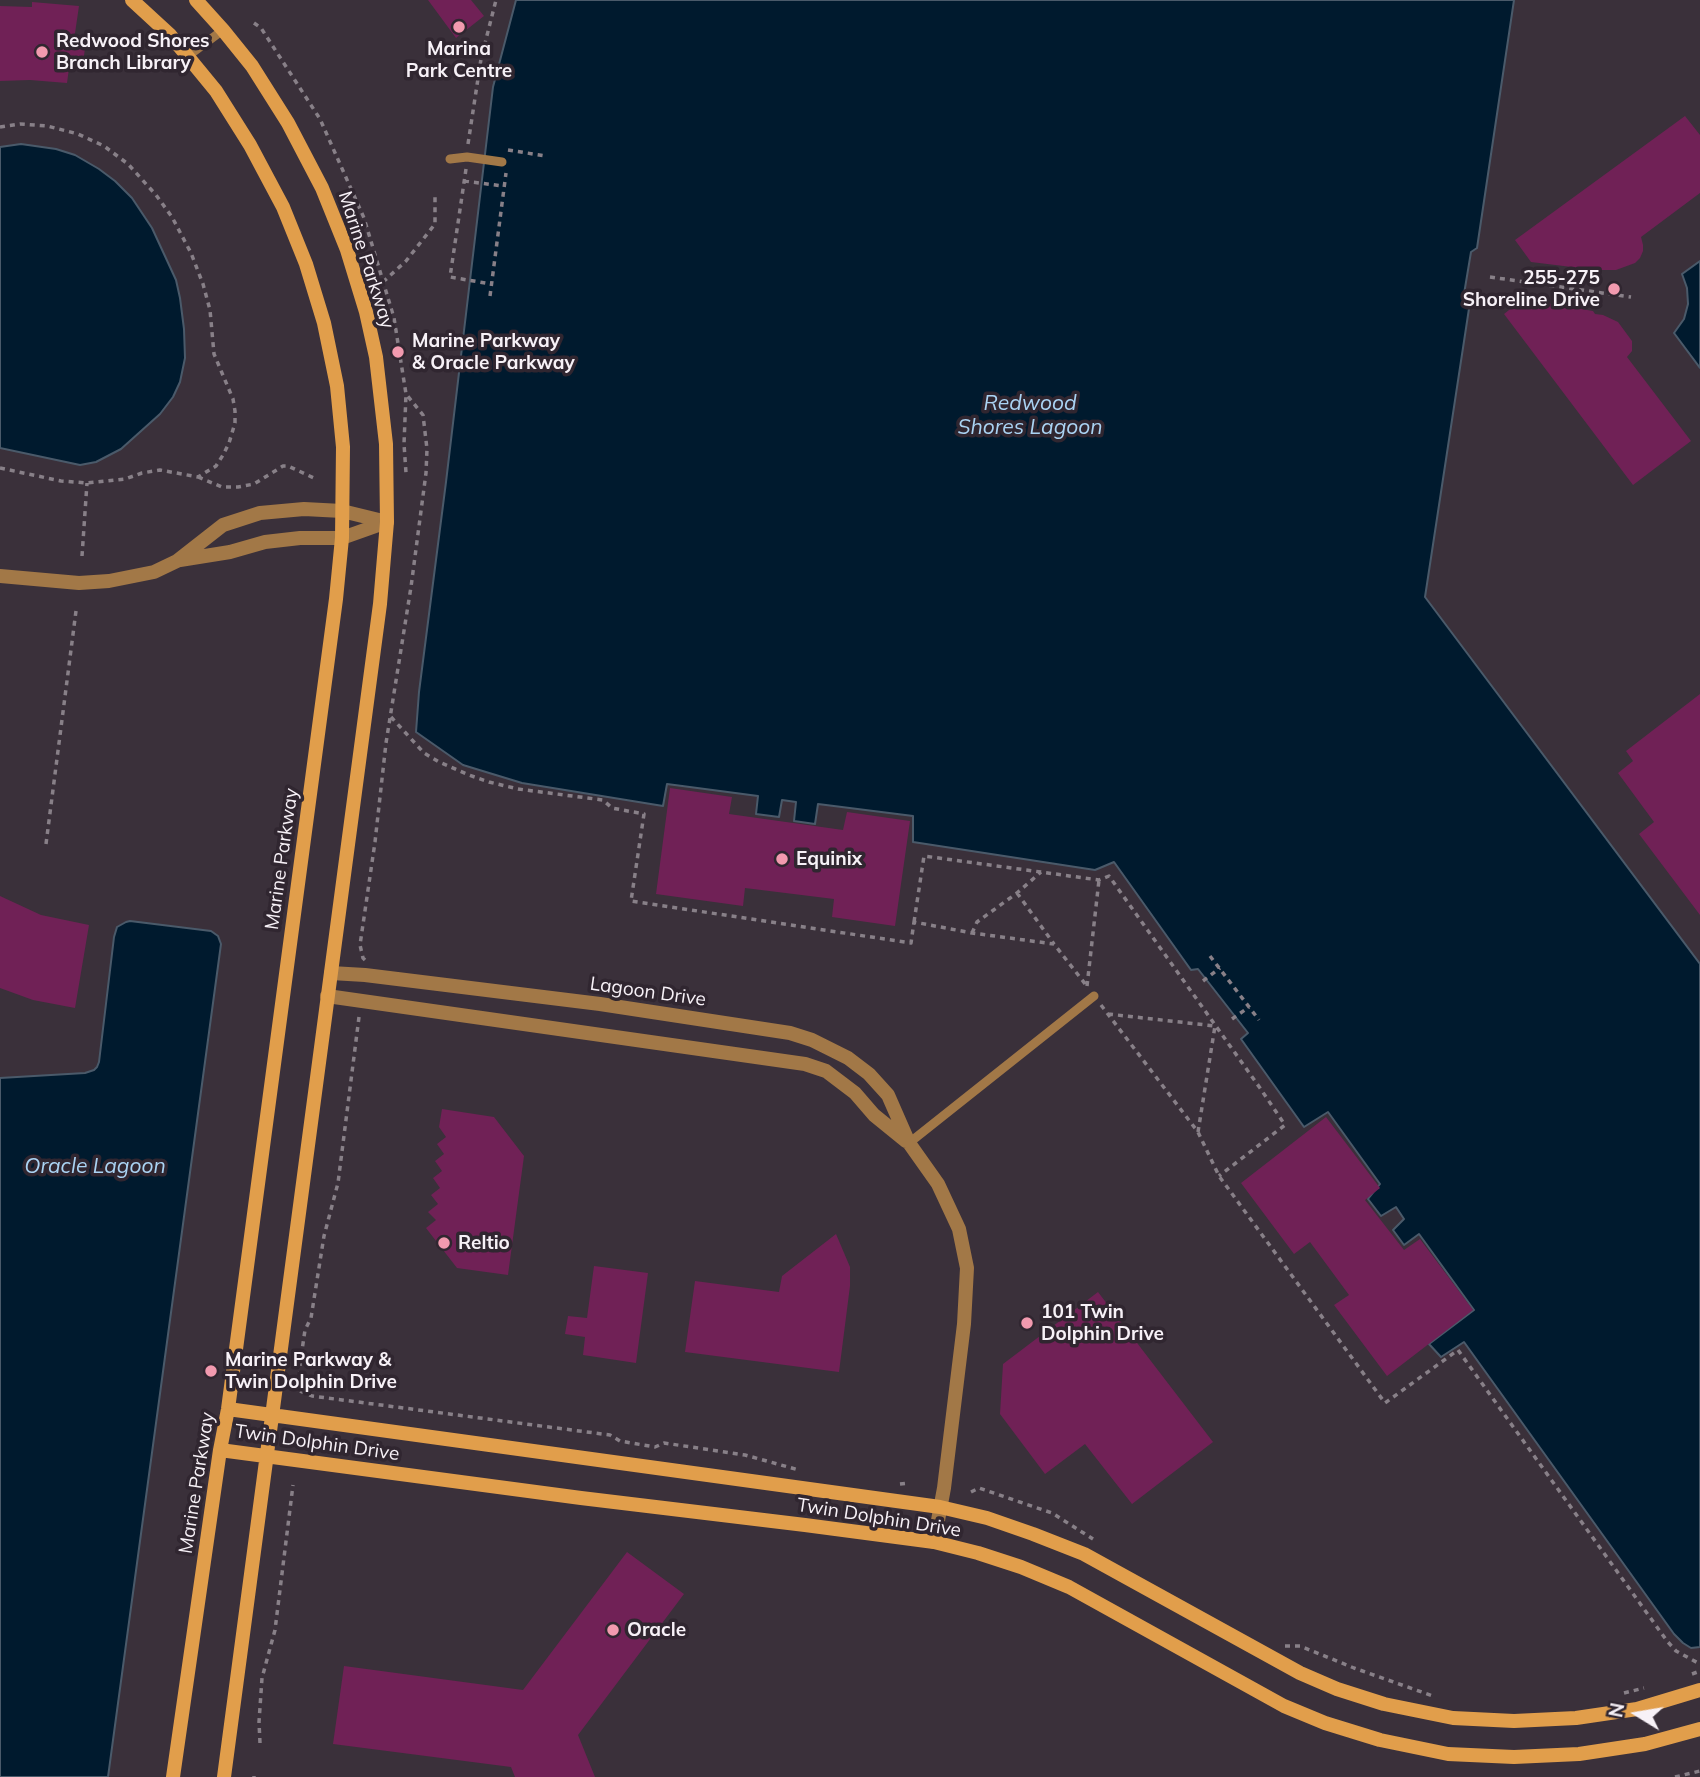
<!DOCTYPE html>
<style>
body{margin:0}
#map{position:relative;width:1700px;height:1777px;overflow:hidden;background:#3a303a;font-family:Mulish,sans-serif}
canvas{display:block}
.north{position:absolute;left:1602px;top:1679px;width:70px;height:70px;-webkit-text-stroke:5px #302630;paint-order:stroke;rotate:281deg;font-size:19px;font-weight:700;line-height:28px;text-align:center;color:#f7f1f7}
.north::after{content:'';display:block;margin:auto;width:24px;height:32px;background:#f7f1f7;clip-path:polygon(50% 0,100% 100%,50% 72%,0 100%)}
</style>
<div id="map">
<canvas width="1700" height="1777"></canvas>
<div class="north">N</div>
</div>
<script>
const c = document.querySelector('canvas').getContext('2d');
c.lineJoin = 'round';
function fillPath(path, color) {
  c.fillStyle = color;
  c.fill(path, 'evenodd');
}
function toPath(rows) {
  const path = new Path2D();
  for (const r of rows) {
    path.moveTo(r[0], r[1]);
    for (let i = 2; i < r.length; i += 2) path.lineTo(r[i], r[i + 1]);
  }
  return path;
}
function stroke(path, color, width, dash) {
  c.strokeStyle = color;
  c.lineWidth = width;
  c.lineCap = dash ? 'butt' : 'round';
  c.setLineDash(dash || []);
  c.stroke(path);
}
function write(font, color, halo, rows, align = 'center') {
  c.font = font + ' Mulish,sans-serif';
  c.lineWidth = 7;
  c.setLineDash([]);
  c.textBaseline = 'middle';
  c.strokeStyle = halo;
  c.fillStyle = color;
  for (const [text, x, y, turn = 0] of rows) {
    c.save();
    c.translate(x, y);
    c.rotate((+turn || 0) * Math.PI / 180);
    c.textAlign = isNaN(turn) ? turn : align;
    if (halo) c.strokeText(text, 0, 0);
    c.fillText(text, 0, 0);
    c.restore();
  }
}
const water = toPath([
 [516,0,1514,0,1477,248,1471,252,1464,294,1470,302,1425,597,1700,964,1700,1647,1691,1648,1683,1643,1674,1634,1464,1342,1441,1357,1429,1344,1474,1310,1419,1234,1404,1245,1393,1230,1404,1219,1396,1207,1381,1216,1368,1199,1380,1184,1328,1112,1304,1127,1241,1039,1248,1033,1198,969,1191,970,1114,862,1095,870,913,842,913,816,818,804,815,824,794,821,796,802,782,800,779,817,756,814,758,796,667,784,663,806,522,783,463,765,416,732,419,692,446,482,493,87,516,0],
 [21,144,56,149,75,155,99,169,115,181,132,198,152,228,176,280,180,298,184,329,185,358,180,382,173,397,160,414,121,449,96,462,80,465,0,448,0,147,21,144],
 [1700,261,1700,368,1674,333,1684,319,1688,304,1687,288,1682,274,1700,261],
 [130,921,211,931,218,936,221,944,108,1777,0,1777,0,1078,85,1073,94,1070,97,1067,99,1062,114,937,117,927,126,922,130,921]
]);
const building = toPath([
 [428,0,471,0,484,16,456,38],
 [32,2,79,6,74,40,86,42,83,62,70,61,67,83,30,80,0,81,0,6,32,7],
 [1685,116,1700,135,1700,193,1641,237,1643,245,1643,251,1640,258,1635,263,1616,270,1596,270,1531,262,1515,240],
 [1523,299,1593,311,1595,314,1603,315,1618,322,1632,341,1632,351,1627,357,1691,441,1633,485,1504,314],
 [1700,694,1700,915,1639,834,1654,822,1618,773,1633,761,1626,751],
 [670,788,732,797,729,814,843,830,847,812,910,821,895,926,832,917,834,899,745,888,743,906,656,894],
 [0,896,41,915,89,925,75,1008,33,1000,0,988],
 [442,1109,494,1117,524,1156,508,1275,457,1268,426,1228,436,1220,428,1212,438,1204,431,1195,440,1188,433,1178,442,1171,435,1161,444,1154,437,1144,446,1137,439,1127],
 [1326,1117,1380,1188,1365,1200,1404,1250,1420,1239,1473,1310,1387,1376,1334,1305,1349,1295,1310,1242,1294,1254,1241,1183],
 [836,1234,850,1267,850,1286,839,1372,685,1352,695,1281,779,1292,782,1276],
 [594,1266,648,1273,636,1363,583,1355,585,1337,565,1334,568,1316,587,1318],
 [1098,1292,1213,1442,1132,1504,1085,1444,1045,1474,1000,1414,1003,1364],
 [627,1552,684,1594,578,1735,595,1777,515,1777,511,1767,333,1744,344,1666,523,1690]
]);
const path = toPath([
 [254,23,261,28,320,119,364,218,394,318,406,394,404,444,406,473,402,473],
 [0,127,20,124,47,126,78,134,104,146,128,164,156,195,172,217,191,253,203,284,210,310,214,354,233,399,235,411,235,423,229,443,223,455,216,466,198,477,160,470,142,473,125,479,87,483,61,481,0,468],
 [468,144,481,59,496,0],
 [508,150,546,156],
 [466,169,450,277,491,284],
 [464,181,503,186],
 [1490,277,1631,297],
 [383,282,406,261,435,224,435,197],
 [490,296,506,173],
 [198,477,222,487,238,487,254,484,283,466,288,466,314,478],
 [82,556,87,483],
 [391,717,424,753,439,762,469,775,489,782,518,789,603,800,612,808,644,814,631,901,911,943,914,922,972,933,1054,944,1086,985],
 [46,844,76,611],
 [1017,893,1054,944],
 [914,922,924,856,1099,880,1109,876,1260,1088,1285,1125,1219,1176],
 [972,933,977,922,1017,893,1041,872],
 [1210,956,1259,1020],
 [365,960,363,958,360,945,375,842,386,743,411,587,426,473,427,449,423,415,406,394],
 [1203,981,1220,968],
 [1087,986,1099,880],
 [1101,1005,1198,1132,1219,1176,1385,1403,1458,1350,1667,1641,1676,1651,1700,1664],
 [1108,1014,1215,1026,1198,1132],
 [359,1017,338,1183,324,1236,311,1318,305,1330,300,1364,300,1391,312,1396,610,1435,620,1441,655,1447,664,1443,745,1455,799,1470],
 [1232,1019,1249,1007],
 [900,1484,909,1483],
 [971,1492,979,1488,1052,1513,1093,1539],
 [1285,1646,1300,1646,1354,1668,1433,1696],
 [1692,1674,1700,1671],
 [1624,1693,1644,1688],
 [260,1743,259,1722,262,1678,275,1630,293,1485],
 [254,1777,254,1776],
 [1675,1777,1700,1771]
]);
const service = toPath([
 [188,56,223,30],
 [450,159,467,157,502,162],
 [909,1143,1094,996]
]);
const minor = toPath([
 [331,973,365,975,600,1004,790,1033,812,1040,848,1058,869,1074,888,1095,909,1143,938,1184,959,1229,967,1268,964,1324,944,1488,934,1542],
 [327,996,805,1064,826,1071,855,1093,874,1115,906,1141]
]);
const tertiary = toPath([
 [180,560,230,552,265,542,300,538,342,538,387,522],
 [0,576,79,583,109,581,154,572,177,561,223,525,260,513,304,509,342,511,387,522]
]);
const secondary = toPath([
 [132,0,170,35,216,91,250,145,283,207,306,264,324,323,337,386,343,447,342,538,336,599,228,1409,220,1450,173,1777],
 [196,0,223,30,252,66,288,123,322,188,347,250,366,312,376,357,386,444,387,522,380,604,224,1777],
 [228,1409,940,1507,987,1518,1033,1534,1084,1554,1300,1673,1337,1689,1384,1704,1453,1718,1514,1721,1576,1718,1637,1709,1700,1690],
 [220,1450,581,1498,805,1525,934,1542,978,1553,1021,1567,1069,1587,1284,1706,1325,1723,1380,1740,1448,1754,1514,1757,1579,1754,1645,1744,1700,1729]
]);
const markers = [
 [459,27,7,"#f29aaf"],
 [42,52,7,"#f29aaf"],
 [1614,289,7,"#f29aaf"],
 [398,352,7,"#f29aaf"],
 [782,859,7,"#f29aaf"],
 [444,1243,7,"#f29aaf"],
 [1027,1323,7,"#f29aaf"],
 [211,1371,7,"#f29aaf"],
 [613,1630,7,"#f29aaf"]
];
const poiNames = [
 ["Redwood Shores",56,41],
 ["Branch Library",56,63],
 ["Marina",459,49,"center"],
 ["Park Centre",459,71,"center"],
 ["255-275",1600,278,"right"],
 ["Shoreline Drive",1600,300,"right"],
 ["Marine Parkway",412,341],
 ["& Oracle Parkway",412,363],
 ["Equinix",796,859],
 ["Reltio",458,1243],
 ["101 Twin",1041,1312],
 ["Dolphin Drive",1041,1334],
 ["Marine Parkway &",225,1360],
 ["Twin Dolphin Drive",225,1382],
 ["Oracle",627,1630]
];
const streetNames = [
 ["Marine Parkway",366,260,72],
 ["Marine Parkway",282,859,-82],
 ["Lagoon Drive",648,992,8],
 ["Twin Dolphin Drive",317,1443,8],
 ["Marine Parkway",197,1483,-81],
 ["Twin Dolphin Drive",879,1518,9]
];
const waterNames = [
 ["Redwood",1030,404],
 ["Shores Lagoon",1030,428],
 ["Oracle Lagoon",95,1167]
];
fillPath(water, '#001a2e');
stroke(water, '#4a5a6a', 2);
fillPath(building, '#702156');
stroke(path, '#888088', 3.5, [5, 5]);
stroke(service, '#a27847', 9);
stroke(minor, '#a27847', 14);
stroke(tertiary, '#a27847', 14);
stroke(secondary, '#e19e4b', 14);
for (const [x, y, r, color] of markers) {
  const dot = new Path2D();
  dot.arc(x, y, r, 0, 2 * Math.PI);
  c.fillStyle = color;
  c.fill(dot);
  stroke(dot, '#302630', 2.5);
}
write('bold 19px', '#f7f1f7', '#302630', poiNames, 'left');
write('19px', '#f7f1f7', '#302630', streetNames);
write('italic 21px', '#aad3f3', '#302630', waterNames);
</script>
